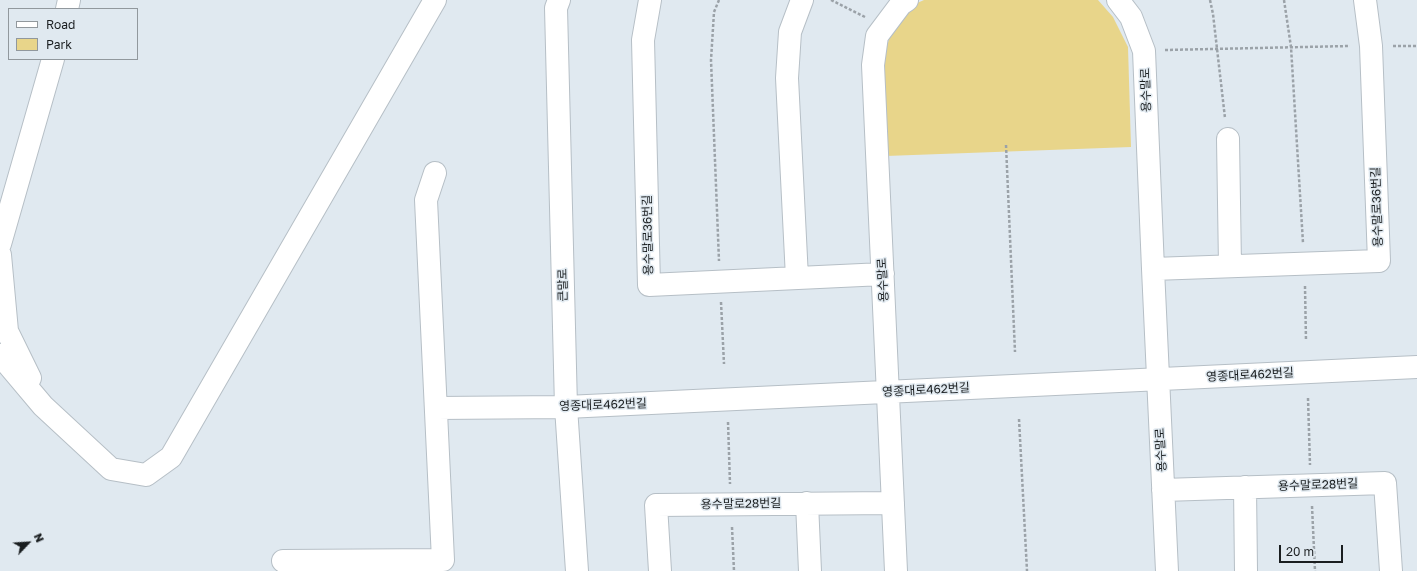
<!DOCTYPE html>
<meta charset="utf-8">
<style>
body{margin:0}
#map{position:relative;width:1417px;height:571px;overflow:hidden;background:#e0e9f0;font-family:"Golos Text",sans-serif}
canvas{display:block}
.legend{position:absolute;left:8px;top:8px;width:130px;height:52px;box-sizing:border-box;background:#e0e9f0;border:1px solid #91989d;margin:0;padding:5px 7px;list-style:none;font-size:12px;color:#1a1e20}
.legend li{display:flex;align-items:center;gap:8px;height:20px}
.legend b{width:20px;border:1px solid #91989d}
.north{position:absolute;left:8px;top:523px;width:40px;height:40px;-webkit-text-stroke:3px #e0e9f0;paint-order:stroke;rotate:65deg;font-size:11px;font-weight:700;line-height:16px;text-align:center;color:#1a1e20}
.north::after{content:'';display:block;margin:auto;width:14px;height:18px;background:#1a1e20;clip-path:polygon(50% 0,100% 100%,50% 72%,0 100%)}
.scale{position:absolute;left:1279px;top:545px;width:64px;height:18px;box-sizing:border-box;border:2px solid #1a1e20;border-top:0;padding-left:5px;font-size:12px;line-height:14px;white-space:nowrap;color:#1a1e20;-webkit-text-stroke:3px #e0e9f0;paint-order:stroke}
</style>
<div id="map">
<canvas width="1417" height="571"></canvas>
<ul class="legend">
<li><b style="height:5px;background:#fff"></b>Road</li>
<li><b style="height:11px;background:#e8d58a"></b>Park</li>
</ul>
<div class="north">N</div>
<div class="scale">20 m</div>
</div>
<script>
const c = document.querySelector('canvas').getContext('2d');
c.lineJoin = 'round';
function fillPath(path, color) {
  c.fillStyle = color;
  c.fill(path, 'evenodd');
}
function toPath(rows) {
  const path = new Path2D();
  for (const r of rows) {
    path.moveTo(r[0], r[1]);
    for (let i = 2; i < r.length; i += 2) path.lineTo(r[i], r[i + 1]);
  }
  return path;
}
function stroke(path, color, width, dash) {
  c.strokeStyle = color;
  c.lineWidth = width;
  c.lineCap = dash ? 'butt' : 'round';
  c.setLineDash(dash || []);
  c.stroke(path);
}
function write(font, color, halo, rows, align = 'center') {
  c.font = font + ' "Golos Text","Noto Sans KR",sans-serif';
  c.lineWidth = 3;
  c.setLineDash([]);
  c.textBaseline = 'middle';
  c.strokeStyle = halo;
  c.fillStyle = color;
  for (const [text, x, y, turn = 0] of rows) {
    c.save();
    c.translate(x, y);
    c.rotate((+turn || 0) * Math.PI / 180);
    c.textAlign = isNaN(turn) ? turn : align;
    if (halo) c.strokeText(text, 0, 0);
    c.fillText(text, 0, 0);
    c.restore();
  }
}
const green = toPath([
 [924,0,1098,0,1113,17,1128,47,1131,147,886,156,883,58,892,30,915,4]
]);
const path = toPath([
 [719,0,714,12,711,60,719,261],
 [831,0,865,17],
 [1210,0,1213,14,1225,118],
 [1284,0,1291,47,1303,243],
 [1393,46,1417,46],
 [1165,50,1350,46],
 [1006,145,1015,352],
 [1305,286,1306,341],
 [721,302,724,364],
 [1308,398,1310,465],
 [1019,419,1027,571],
 [728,422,730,484],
 [1312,506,1315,571],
 [732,527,734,571]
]);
const minor = toPath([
 [559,0,556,8,566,407,577,571],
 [650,0,643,40,649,285,883,274],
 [1118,0,1131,17,1144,51,1153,269,1167,571],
 [67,9,69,0],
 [1228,139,1230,266],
 [0,244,53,59],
 [0,255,7,331,30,378],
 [1153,269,1379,261,1371,46,1365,0],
 [797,278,787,78,790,32,802,0],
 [0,355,43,406,111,469,146,475,171,457,435,0],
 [436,408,566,407,1417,367],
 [1245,487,1246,571],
 [1163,490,1385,483,1391,571],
 [807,503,810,571],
 [283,561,443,560,426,200,435,173],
 [660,571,656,505,893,503],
 [896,571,873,65,877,36,901,4,907,0]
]);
const streetNames = [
 ["용수말로",1146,90,-92],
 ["용수말로36번길",1377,207,-92],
 ["용수말로36번길",648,235,-91],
 ["용수말로",883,280,-93],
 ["큰말로",563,285,-91],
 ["영종대로462번길",1250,375,-3],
 ["영종대로462번길",926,390,-3],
 ["영종대로462번길",603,405,-2],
 ["용수말로",1161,450,-93],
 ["용수말로28번길",1318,485,-2],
 ["용수말로28번길",741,504,-1]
];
fillPath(green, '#e8d58a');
stroke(minor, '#b6bfc6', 24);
stroke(path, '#9ba2a8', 2.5, [3, 2]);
stroke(minor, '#fff', 22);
write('12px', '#1a1e20', '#e0e9f0', streetNames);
</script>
